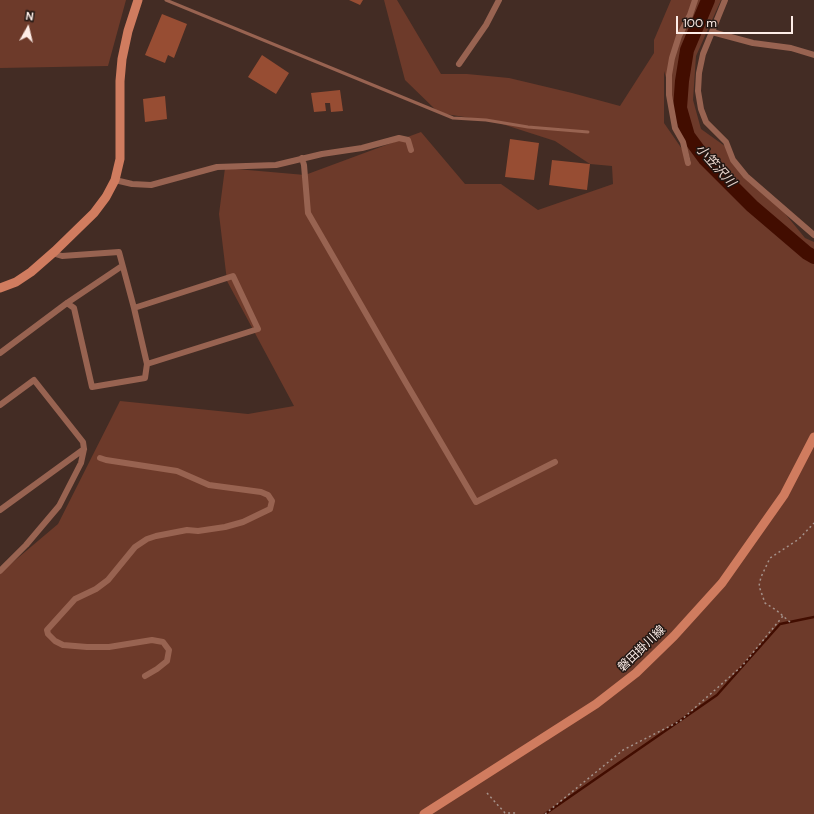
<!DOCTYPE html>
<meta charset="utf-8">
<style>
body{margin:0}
#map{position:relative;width:814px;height:814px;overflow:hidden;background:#432c24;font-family:"DM Sans",sans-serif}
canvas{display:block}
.north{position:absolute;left:8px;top:8px;width:40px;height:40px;-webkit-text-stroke:3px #221713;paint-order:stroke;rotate:8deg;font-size:11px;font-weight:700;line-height:16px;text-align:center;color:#fdede7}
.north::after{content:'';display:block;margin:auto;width:14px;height:18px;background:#fdede7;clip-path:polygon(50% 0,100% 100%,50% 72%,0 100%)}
.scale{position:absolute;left:676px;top:16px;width:117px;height:18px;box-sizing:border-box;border:2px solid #fdede7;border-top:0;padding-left:5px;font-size:12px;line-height:14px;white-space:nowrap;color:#fdede7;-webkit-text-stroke:3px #221713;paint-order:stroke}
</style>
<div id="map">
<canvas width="814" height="814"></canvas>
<div class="north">N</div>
<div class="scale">100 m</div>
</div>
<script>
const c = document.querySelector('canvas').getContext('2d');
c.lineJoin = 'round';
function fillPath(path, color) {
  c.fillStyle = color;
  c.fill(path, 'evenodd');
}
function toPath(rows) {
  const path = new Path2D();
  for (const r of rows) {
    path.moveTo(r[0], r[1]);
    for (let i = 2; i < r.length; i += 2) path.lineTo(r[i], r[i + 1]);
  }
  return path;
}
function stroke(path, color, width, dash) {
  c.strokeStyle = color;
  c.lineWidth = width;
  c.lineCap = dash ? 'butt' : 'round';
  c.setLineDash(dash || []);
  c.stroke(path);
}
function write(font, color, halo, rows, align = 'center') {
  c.font = font + ' "DM Sans","Noto Sans JP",sans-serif';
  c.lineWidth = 3;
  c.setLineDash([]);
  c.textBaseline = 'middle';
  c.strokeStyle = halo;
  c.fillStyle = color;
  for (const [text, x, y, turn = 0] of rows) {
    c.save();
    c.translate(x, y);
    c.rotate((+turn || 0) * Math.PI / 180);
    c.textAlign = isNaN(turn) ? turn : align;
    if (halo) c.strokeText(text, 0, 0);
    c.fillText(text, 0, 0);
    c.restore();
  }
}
const green = toPath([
 [0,0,126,0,108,66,0,68],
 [384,0,397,0,441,74,467,74,509,78,572,93,620,106,654,53,654,40,671,0,721,0,696,56,693,100,701,129,729,149,741,170,774,200,805,238,814,242,814,814,0,814,0,573,58,524,120,401,248,414,294,406,227,281,219,214,225,168,305,175,421,132,465,184,501,184,538,210,613,184,612,166,590,164,555,141,496,122,439,113,405,80],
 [664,71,678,117,691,162,664,123]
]);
const stream = toPath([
 [545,814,717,695,780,624,814,617]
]);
const river = toPath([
 [708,0,687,50,682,81,680,108,688,136,705,159,752,206,807,253,814,257]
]);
const building = toPath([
 [349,0,363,0,360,5],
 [162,14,187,24,174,58,168,55,165,63,145,55],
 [262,55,289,73,276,94,248,77],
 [340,90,343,111,331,112,330,103,325,103,326,111,314,112,311,93],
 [165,96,167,119,145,122,143,99],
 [510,139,539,143,534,180,505,177],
 [552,160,590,164,587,190,549,185]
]);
const path = toPath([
 [790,622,776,610,765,603,759,586,761,577,770,558,799,539,814,523],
 [487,793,505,813,516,813,517,814],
 [545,814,623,750,680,721,742,666,783,616]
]);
const lane = toPath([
 [166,0,453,118,486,120,528,127,588,132]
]);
const street = toPath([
 [725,0,703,54,699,73,698,91,701,109,706,122,726,142,733,160,746,176,814,235],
 [712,32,753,43,791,48,814,55],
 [459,64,486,25,499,0],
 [302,158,304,165,308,213,406,383,476,502,555,462],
 [688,163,683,142,675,128,669,95,669,75,672,58,679,36,690,15,695,0],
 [115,180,132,184,151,185,217,167,276,165,322,154,362,148,399,138,408,140,411,150],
 [52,253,62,256,119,252,134,308,147,364,145,378,92,387,74,308,67,303],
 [134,308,233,276,258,329,147,364],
 [0,353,67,303,122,266],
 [0,405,34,380,83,442,84,449,81,463,59,506,26,545,0,571],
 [100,458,106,460,177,471,209,485,261,492,268,495,272,501,270,509,243,522,225,527,198,531,187,530,156,536,147,539,135,547,108,580,96,589,75,599,47,630,48,634,55,641,63,645,87,647,109,647,152,640,163,642,169,650,167,661,157,669,145,676],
 [0,510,84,449]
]);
const secondary = toPath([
 [0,288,16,282,31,272,55,251,94,213,106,197,115,180,120,159,120,81,122,59,128,31,138,0],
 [424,814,596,704,636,673,674,636,722,583,784,495,814,437]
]);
const streetNames = [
 ["磐田掛川線",642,649,-44]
];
const waterNames = [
 ["小笠沢川",715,166,48]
];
fillPath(green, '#6d3a2a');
stroke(stream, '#420d00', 2.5);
stroke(river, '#420d00', 14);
fillPath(building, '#974d33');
stroke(path, '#a5928b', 1.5, [2, 3]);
stroke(lane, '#986351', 3);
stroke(street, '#986351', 6);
stroke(secondary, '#d07c5f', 9);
write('12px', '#fdede7', '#221713', streetNames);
write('italic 13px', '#efd9d1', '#221713', waterNames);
</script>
